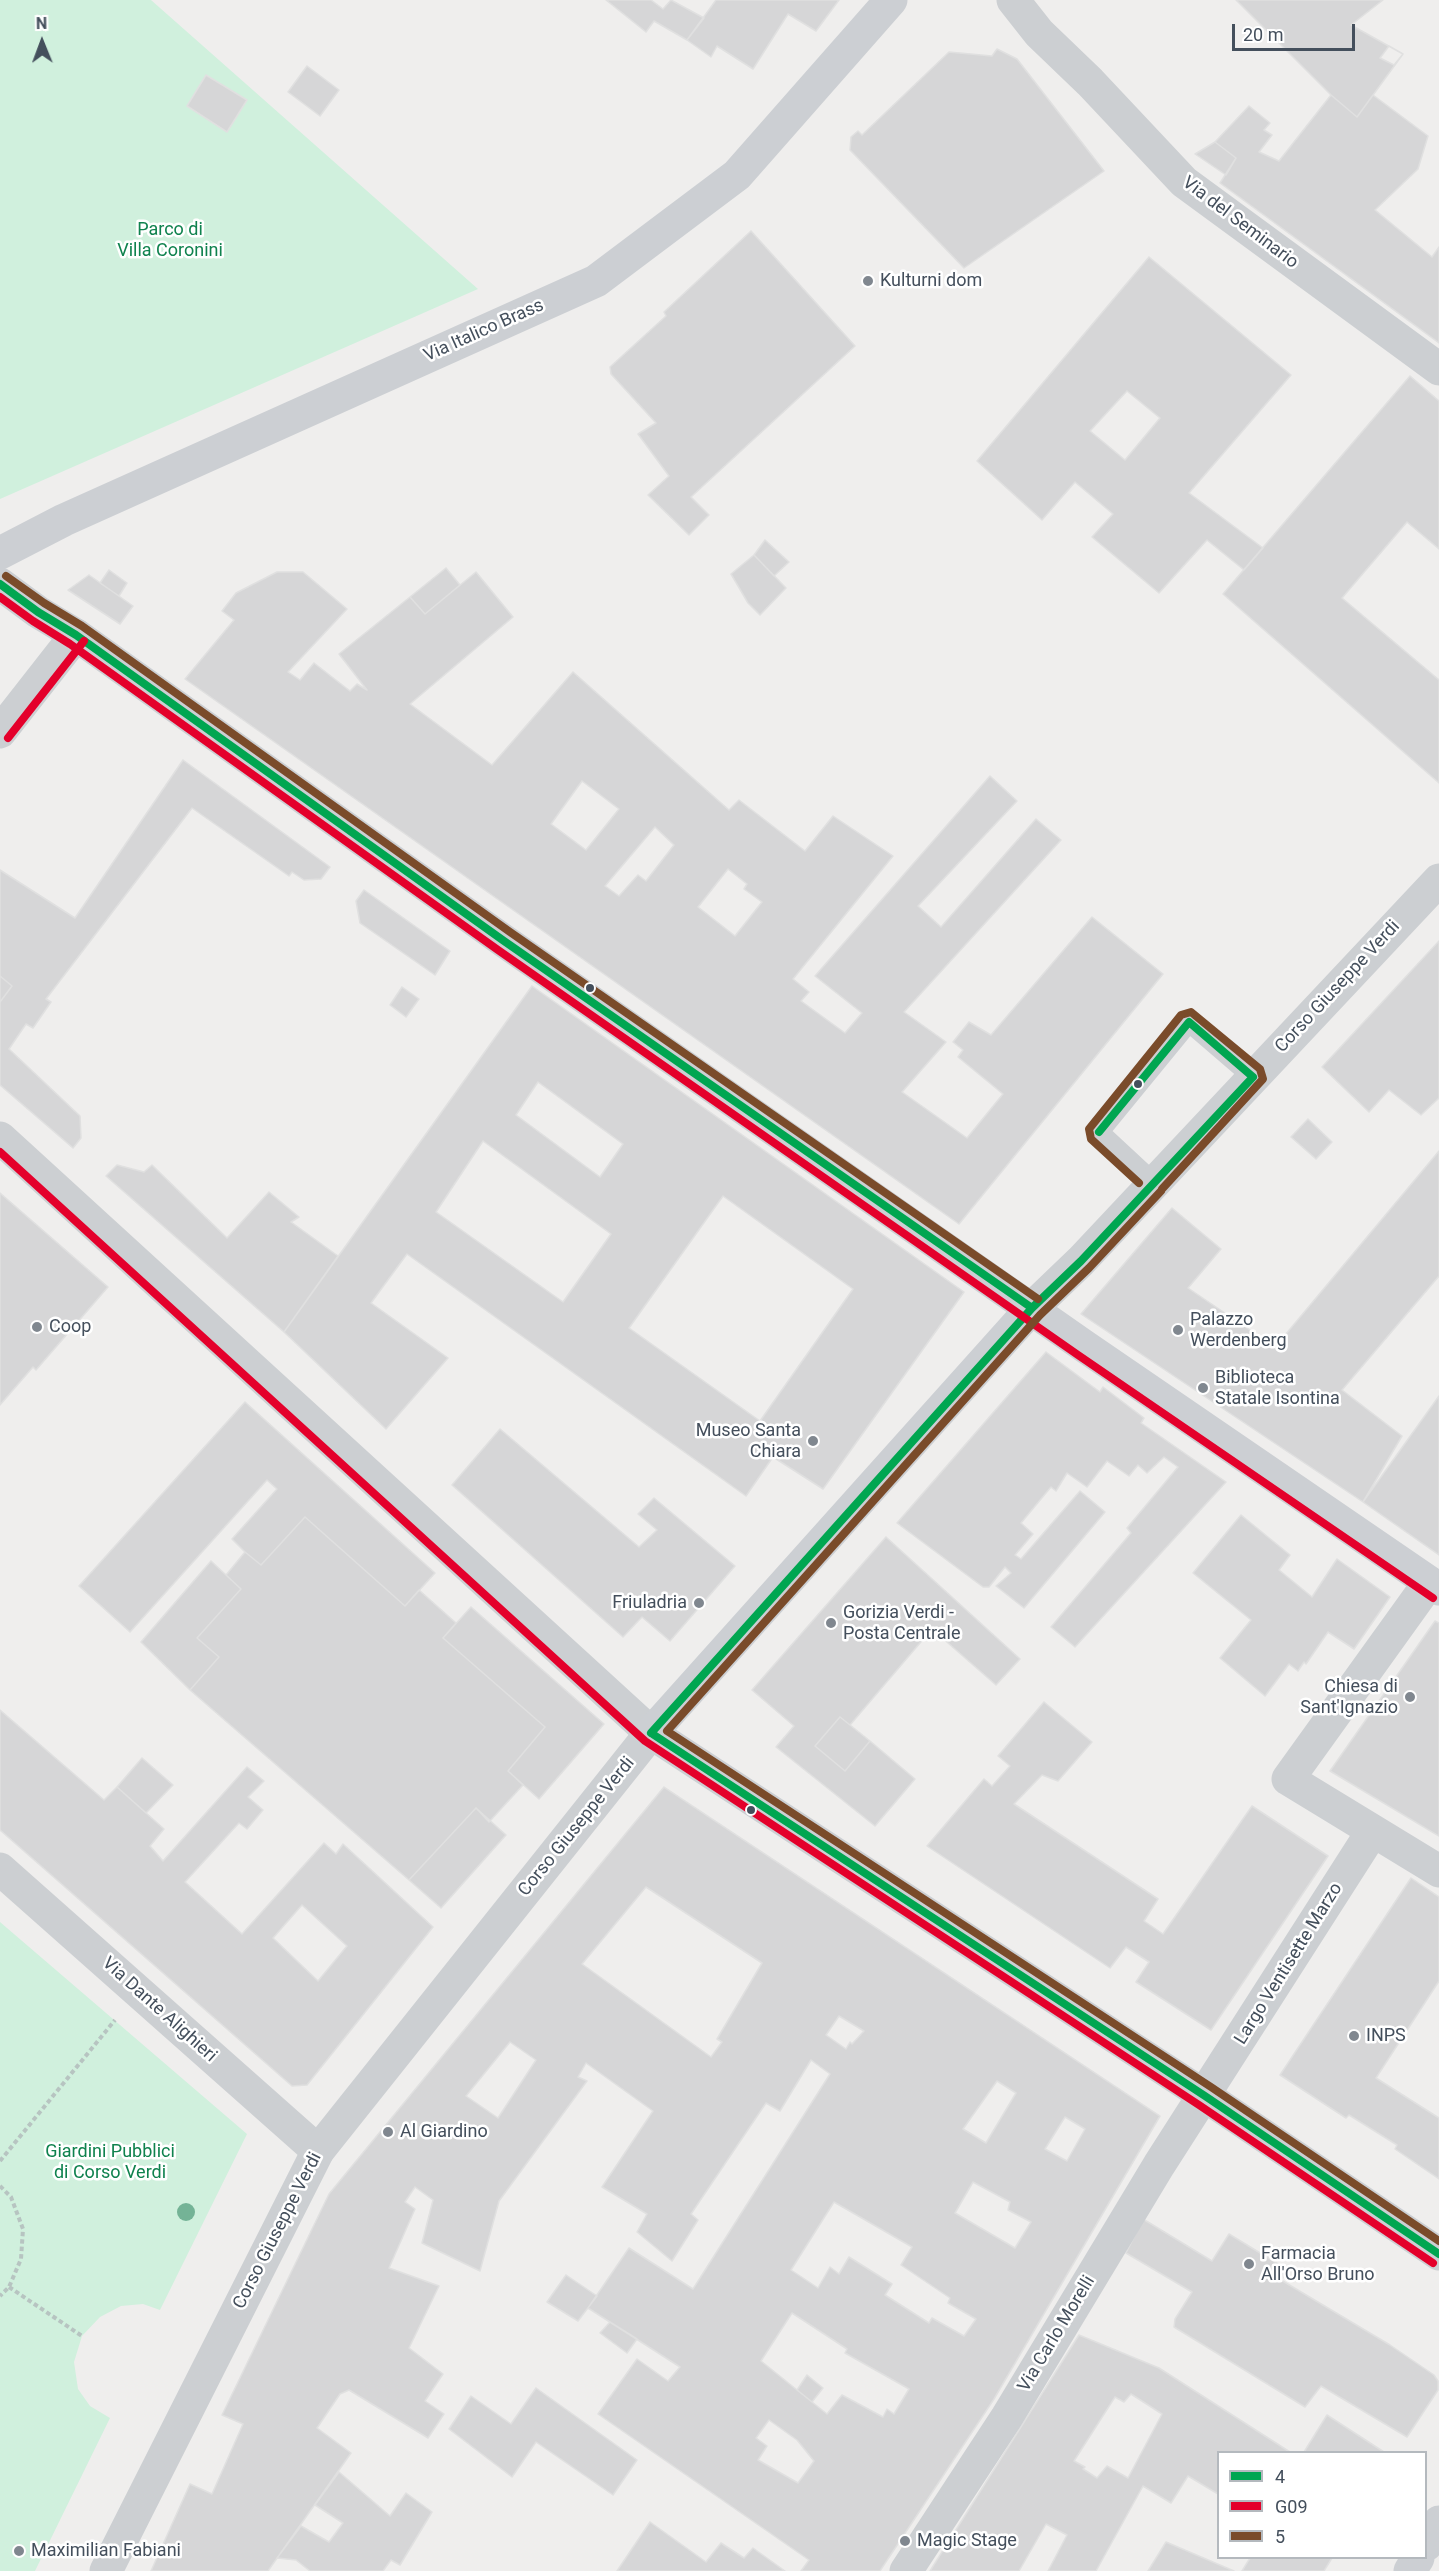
<!DOCTYPE html>
<style>
body{margin:0}
#map{position:relative;width:1439px;height:2571px;overflow:hidden;background:#efeeed;font-family:Roboto,sans-serif}
canvas{display:block}
.legend{position:absolute;left:1217px;top:2451px;width:210px;height:108px;box-sizing:border-box;background:#fff;border:2px solid #b4b9be;margin:0;padding:8px 10px;list-style:none;font-size:18px;color:#444f5c}
.legend li{display:flex;align-items:center;gap:12px;height:30px}
.legend b{width:30px;border:2px solid #b4b9be}
.north{position:absolute;left:12px;top:12px;width:60px;height:60px;-webkit-text-stroke:4px #fff;paint-order:stroke;rotate:359deg;font-size:16px;font-weight:700;line-height:24px;text-align:center;color:#444f5c}
.north::after{content:'';display:block;margin:auto;width:21px;height:27px;background:#444f5c;clip-path:polygon(50% 0,100% 100%,50% 72%,0 100%)}
.scale{position:absolute;left:1232px;top:24px;width:123px;height:27px;box-sizing:border-box;border:3px solid #444f5c;border-top:0;padding-left:8px;font-size:18px;line-height:21px;white-space:nowrap;color:#444f5c;-webkit-text-stroke:4px #fff;paint-order:stroke}
</style>
<div id="map">
<canvas width="1439" height="2571"></canvas>
<ul class="legend">
<li><b style="height:8px;background:#00a651"></b>4</li>
<li><b style="height:8px;background:#e4002b"></b>G09</li>
<li><b style="height:8px;background:#7a4b2a"></b>5</li>
</ul>
<div class="north">N</div>
<div class="scale">20 m</div>
</div>
<script>
const c = document.querySelector('canvas').getContext('2d');
c.lineJoin = 'round';
function fillPath(path, color) {
  c.fillStyle = color;
  c.fill(path, 'evenodd');
}
function toPath(rows) {
  const path = new Path2D();
  for (const r of rows) {
    path.moveTo(r[0], r[1]);
    for (let i = 2; i < r.length; i += 2) path.lineTo(r[i], r[i + 1]);
  }
  return path;
}
function stroke(path, color, width, dash) {
  c.strokeStyle = color;
  c.lineWidth = width;
  c.lineCap = dash ? 'butt' : 'round';
  c.setLineDash(dash || []);
  c.stroke(path);
}
function write(font, color, halo, rows, align = 'center') {
  c.font = font + ' Roboto,sans-serif';
  c.lineWidth = 5;
  c.setLineDash([]);
  c.textBaseline = 'middle';
  c.strokeStyle = halo;
  c.fillStyle = color;
  for (const [text, x, y, turn = 0] of rows) {
    c.save();
    c.translate(x, y);
    c.rotate((+turn || 0) * Math.PI / 180);
    c.textAlign = isNaN(turn) ? turn : align;
    if (halo) c.strokeText(text, 0, 0);
    c.fillText(text, 0, 0);
    c.restore();
  }
}
const green = toPath([
 [0,0,151,0,478,289,0,499],
 [0,1922,247,2134,160,2310,143,2304,121,2306,100,2317,82,2336,74,2362,78,2389,90,2406,110,2418,35,2571,0,2571]
]);
const building = toPath([
 [606,0,651,0,663,9,671,0,704,18,687,40,654,21,646,32,606,0],
 [716,0,839,0,816,31,788,14,753,69,717,46,711,57,687,40,716,0],
 [1236,0,1383,0,1351,25,1403,54,1357,117,1331,95,1236,0],
 [1389,46,1403,54,1394,65,1380,58,1389,46],
 [997,49,1017,59,1104,171,964,268,850,150,851,137,858,131,862,135,949,52,992,56,997,49],
 [307,66,339,90,320,116,288,92,307,66],
 [206,75,247,100,227,132,187,106,206,75],
 [1331,95,1357,117,1373,95,1428,136,1418,169,1375,210,1432,257,1439,247,1439,343,1220,183,1236,158,1215,142,1249,106,1270,123,1264,130,1272,135,1259,152,1279,161,1331,95],
 [1215,142,1236,158,1226,175,1195,154,1215,142],
 [751,231,855,346,691,497,709,515,689,535,648,495,669,476,638,434,656,423,611,374,610,367,666,316,664,312,751,231],
 [1149,257,1291,375,1189,493,1263,548,1244,570,1207,540,1159,593,1092,537,1113,514,1075,482,1042,520,977,461,1149,257],
 [1127,391,1160,418,1125,460,1090,431,1127,391],
 [1410,376,1439,401,1439,549,1407,522,1342,598,1439,680,1439,783,1223,594,1410,376],
 [765,540,789,562,774,576,754,555,765,540],
 [754,555,786,588,760,615,748,603,731,574,754,555],
 [446,568,460,585,425,614,410,597,446,568],
 [109,570,127,583,119,596,100,583,109,570],
 [277,572,303,572,347,609,288,672,300,680,314,663,350,691,357,684,367,690,339,654,410,597,425,614,476,572,513,617,410,704,492,765,573,672,729,810,739,800,805,851,833,816,893,856,793,979,809,992,801,1001,845,1033,862,1013,815,976,990,776,1017,801,918,906,941,927,1036,819,1061,840,904,1012,946,1042,902,1092,967,1138,1003,1094,958,1057,963,1050,953,1042,969,1022,991,1035,1092,917,1163,974,959,1224,185,679,234,620,222,611,236,593,277,572],
 [582,781,619,809,586,850,551,824,582,781],
 [655,827,674,845,646,881,638,875,619,896,605,886,655,827],
 [728,869,747,884,744,889,762,902,735,936,698,907,728,869],
 [89,575,133,606,120,624,68,590,89,575],
 [183,760,330,867,321,879,304,880,292,872,289,876,192,808,46,999,51,1002,33,1028,26,1024,9,1049,80,1116,81,1138,73,1148,0,1085,0,1002,12,986,0,976,0,870,75,918,183,760],
 [364,890,450,951,435,975,360,923,356,901,364,890],
 [1439,941,1439,1098,1421,1115,1389,1090,1369,1112,1322,1067,1439,941],
 [0,976,12,986,0,1002,0,976],
 [532,986,964,1292,823,1489,773,1457,746,1496,407,1254,371,1303,448,1358,386,1429,284,1332,532,986],
 [538,1082,623,1144,600,1177,516,1115,538,1082],
 [483,1141,611,1234,563,1302,436,1212,483,1141],
 [723,1196,853,1289,760,1421,629,1328,723,1196],
 [402,987,419,999,406,1017,390,1005,402,987],
 [1308,1119,1332,1142,1316,1159,1291,1137,1308,1119],
 [1439,1151,1439,1276,1342,1390,1402,1436,1363,1502,1081,1314,1172,1208,1221,1249,1188,1288,1275,1347,1439,1151],
 [117,1165,144,1172,152,1165,227,1238,269,1192,299,1217,291,1222,338,1256,284,1332,106,1176,117,1165],
 [0,1193,108,1287,36,1370,33,1367,0,1405,0,1193],
 [1046,1352,1100,1392,1103,1387,1144,1418,1141,1423,1226,1482,1075,1647,1051,1627,1131,1533,1127,1528,1178,1467,1164,1457,1147,1473,1138,1465,1129,1476,1107,1461,1087,1487,1067,1473,1056,1491,1051,1487,1021,1523,1033,1534,1015,1555,1021,1559,1080,1491,1105,1512,1024,1608,996,1586,1011,1573,1005,1567,989,1587,983,1587,897,1523,1046,1352],
 [1439,1396,1439,1555,1363,1502,1439,1396],
 [245,1402,435,1573,405,1606,305,1517,261,1565,245,1552,232,1539,277,1489,267,1480,130,1632,79,1586,245,1402],
 [500,1429,639,1547,657,1530,638,1514,654,1498,735,1566,670,1641,642,1617,623,1637,452,1485,500,1429],
 [1241,1515,1290,1555,1279,1570,1312,1597,1337,1559,1390,1597,1354,1649,1328,1632,1306,1664,1304,1662,1298,1671,1289,1664,1265,1696,1220,1658,1251,1620,1193,1573,1241,1515],
 [305,1517,405,1606,419,1590,456,1623,443,1638,545,1727,508,1771,523,1785,489,1822,476,1808,409,1880,190,1690,219,1657,197,1638,241,1589,226,1575,245,1552,261,1565,305,1517],
 [886,1537,1020,1659,996,1685,932,1629,850,1725,840,1717,815,1746,845,1771,870,1741,915,1779,875,1826,776,1747,794,1726,752,1690,886,1537],
 [211,1561,241,1589,197,1638,219,1657,190,1690,141,1642,211,1561],
 [471,1607,604,1724,539,1799,508,1771,545,1727,443,1638,471,1607],
 [1435,1621,1439,1623,1439,1836,1330,1771,1435,1621],
 [1044,1702,1092,1742,1058,1781,1042,1775,1014,1804,1158,1899,1144,1921,1163,1934,1252,1806,1328,1856,1211,2030,1136,1982,1149,1962,1126,1947,1110,1968,927,1846,984,1779,992,1786,1010,1766,998,1756,1044,1702],
 [0,1710,104,1800,117,1787,164,1829,150,1846,163,1861,247,1767,264,1781,248,1797,263,1810,247,1829,239,1823,185,1882,242,1934,324,1843,336,1854,343,1844,433,1927,307,2085,292,2086,0,1830,0,1710],
 [302,1905,347,1946,318,1981,273,1938,302,1905],
 [840,1717,870,1741,845,1771,815,1746,840,1717],
 [142,1758,173,1785,146,1813,117,1787,142,1758],
 [664,1787,1160,2116,994,2399,880,2571,801,2571,809,2560,598,2414,637,2359,668,2381,680,2367,588,2308,629,2248,693,2289,830,2074,811,2060,780,2111,766,2103,691,2214,698,2220,672,2261,637,2232,647,2214,602,2187,653,2111,586,2063,578,2077,587,2081,499,2201,480,2271,422,2243,433,2200,415,2187,405,2202,415,2209,389,2268,439,2286,409,2348,443,2374,425,2401,444,2414,428,2438,349,2390,340,2394,317,2428,351,2453,268,2571,151,2571,190,2484,212,2494,243,2424,222,2415,329,2194,664,1787],
 [646,1887,762,1963,717,2039,722,2042,711,2057,582,1964,646,1887],
 [839,2016,864,2031,852,2044,850,2042,846,2049,826,2035,839,2016],
 [510,2042,536,2060,498,2118,466,2096,510,2042],
 [997,2081,1016,2093,986,2143,963,2129,997,2081],
 [1065,2117,1085,2129,1067,2161,1045,2149,1065,2117],
 [973,2182,1010,2202,1008,2210,1031,2222,1015,2248,955,2213,973,2182],
 [834,2202,912,2247,901,2265,950,2298,948,2303,976,2319,964,2336,932,2318,929,2323,885,2295,892,2284,849,2257,839,2274,830,2267,818,2288,791,2270,834,2202],
 [792,2313,847,2349,845,2353,909,2389,894,2414,887,2409,883,2417,842,2395,827,2414,761,2361,792,2313],
 [769,2420,797,2440,814,2461,798,2483,758,2460,767,2446,756,2438,769,2420],
 [476,1808,506,1835,441,1908,409,1880,476,1808],
 [1411,1878,1439,1897,1439,1981,1376,2078,1439,2118,1439,2179,1395,2149,1397,2145,1349,2115,1346,2118,1280,2075,1411,1878],
 [1143,2219,1212,2261,1229,2234,1288,2270,1281,2280,1390,2345,1434,2375,1438,2381,1438,2390,1407,2437,1321,2386,1305,2407,1174,2327,1175,2319,1192,2292,1126,2253,1143,2219],
 [566,2275,597,2296,578,2321,547,2302,566,2275],
 [610,2322,637,2339,627,2353,600,2333,610,2322],
 [1079,2335,1159,2368,1290,2452,1218,2452,1218,2494,1188,2476,1171,2503,1143,2486,1096,2571,1048,2571,1067,2535,1046,2524,1019,2571,930,2571,1079,2335],
 [1131,2394,1162,2414,1128,2478,1107,2466,1097,2478,1083,2469,1085,2467,1074,2461,1115,2397,1124,2402,1131,2394],
 [807,2375,823,2388,812,2402,797,2390,807,2375],
 [536,2388,637,2460,613,2495,536,2442,512,2477,449,2429,471,2396,511,2424,536,2388],
 [1327,2415,1384,2452,1304,2452,1327,2415],
 [339,2472,390,2516,406,2493,432,2512,400,2565,391,2560,383,2571,310,2571,296,2560,277,2558,301,2526,329,2542,343,2523,315,2505,339,2472],
 [650,2522,706,2562,721,2543,744,2558,753,2548,785,2571,617,2571,650,2522],
 [1166,2542,1234,2571,1148,2571,1166,2542],
 [1250,2558,1332,2558,1324,2571,1242,2571,1250,2558]
]);
const path = toPath([
 [0,2161,115,2020],
 [0,2186,11,2197,23,2229,21,2259,9,2287,0,2296],
 [9,2287,82,2336]
]);
const service = toPath([
 [1154,1183,1099,1132,1189,1022,1253,1077]
]);
const minor = toPath([
 [1013,0,1039,33,1090,82,1184,182,1439,369],
 [0,1138,651,1733],
 [1032,1308,1081,1261,1439,880],
 [1429,1583,1288,1779,1439,1871],
 [0,1869,318,2151],
 [906,2571,1007,2417,1159,2165,1372,1832]
]);
const tertiary = toPath([
 [0,732,76,635],
 [106,2571,318,2151,651,1733]
]);
const secondary = toPath([
 [0,553,64,520,596,281,737,175,891,0],
 [0,584,38,612,76,635,504,941,1084,1346,1439,1589],
 [1032,1308,651,1733,1205,2096,1439,2254],
 [1426,2545,1439,2522],
 [1410,2571,1418,2558]
]);
const bus1 = toPath([
 [0,584,38,612,76,635,504,941,1032,1308],
 [651,1733,1032,1308,1081,1261,1253,1077,1189,1022,1099,1132],
 [651,1733,1205,2096,1439,2254]
]);
const bus2 = toPath([
 [0,597,33,621,70,644,498,950,1078,1355,1433,1598],
 [8,738,84,641],
 [0,1152,645,1741,1199,2105,1433,2263]
]);
const bus3 = toPath([
 [6,576,44,603,82,626,510,932,1038,1299],
 [1139,1183,1091,1139,1089,1129,1181,1015,1191,1012,1260,1069,1263,1079,1162,1189],
 [1161,1191,1089,1268,1040,1315,667,1731,1211,2087,1439,2241]
]);
const trees = [
 [186,2212]
];
const markers = [
 [868,281,6,"#80878f"],
 [590,988,5,"#444f5c"],
 [1138,1084,5,"#444f5c"],
 [37,1327,6,"#80878f"],
 [1178,1330,6,"#80878f"],
 [1203,1388,6,"#80878f"],
 [813,1441,6,"#80878f"],
 [699,1603,6,"#80878f"],
 [831,1623,6,"#80878f"],
 [1410,1697,6,"#80878f"],
 [751,1810,5,"#444f5c"],
 [1354,2036,6,"#80878f"],
 [388,2132,6,"#80878f"],
 [1249,2264,6,"#80878f"],
 [905,2541,6,"#80878f"],
 [19,2551,6,"#80878f"]
];
const streetNames = [
 ["Via del Seminario",1240,223,37],
 ["Via Italico Brass",484,331,-24],
 ["Corso Giuseppe Verdi",1338,987,-47],
 ["Corso Giuseppe Verdi",577,1827,-51],
 ["Largo Ventisette Marzo",1289,1964,-58],
 ["Via Dante Alighieri",159,2010,42],
 ["Corso Giuseppe Verdi",278,2231,-63],
 ["Via Carlo Morelli",1057,2334,-59]
];
const parkNames = [
 ["Parco di",170,230],
 ["Villa Coronini",170,251],
 ["Giardini Pubblici",110,2152],
 ["di Corso Verdi",110,2173]
];
const poiNames = [
 ["Kulturni dom",880,281],
 ["Palazzo",1190,1320],
 ["Werdenberg",1190,1341],
 ["Coop",49,1327],
 ["Biblioteca",1215,1378],
 ["Statale Isontina",1215,1399],
 ["Museo Santa",801,1431,"right"],
 ["Chiara",801,1452,"right"],
 ["Friuladria",687,1603,"right"],
 ["Gorizia Verdi -",843,1613],
 ["Posta Centrale",843,1634],
 ["Chiesa di",1398,1687,"right"],
 ["Sant'Ignazio",1398,1708,"right"],
 ["INPS",1366,2036],
 ["Al Giardino",400,2132],
 ["Farmacia",1261,2254],
 ["All'Orso Bruno",1261,2275],
 ["Magic Stage",917,2541],
 ["Maximilian Fabiani",31,2551]
];
fillPath(green, '#d0f0dd');
fillPath(building, '#d6d6d7');
stroke(building, '#e0e0e0', 1.5);
stroke(path, '#b7c4c1', 4, [4.5, 3]);
stroke(service, '#cccfd2', 20);
stroke(minor, '#cccfd2', 33);
stroke(tertiary, '#cccfd2', 33);
stroke(secondary, '#cccfd3', 33);
stroke(bus1, '#00a651', 8);
stroke(bus2, '#e4002b', 8);
stroke(bus3, '#7a4b2a', 8);
c.fillStyle = '#74b396';
for (const [x, y] of trees) {
  c.beginPath();
  c.arc(x, y, 9, 0, 2 * Math.PI);
  c.fill();
}
for (const [x, y, r, color] of markers) {
  const dot = new Path2D();
  dot.arc(x, y, r, 0, 2 * Math.PI);
  c.fillStyle = color;
  c.fill(dot);
  stroke(dot, '#fff', 2);
}
write('18px', '#444f5c', '#fff', streetNames);
write('18px', '#0f824e', '#fff', parkNames);
write('18px', '#444f5c', '#fff', poiNames, 'left');
</script>
